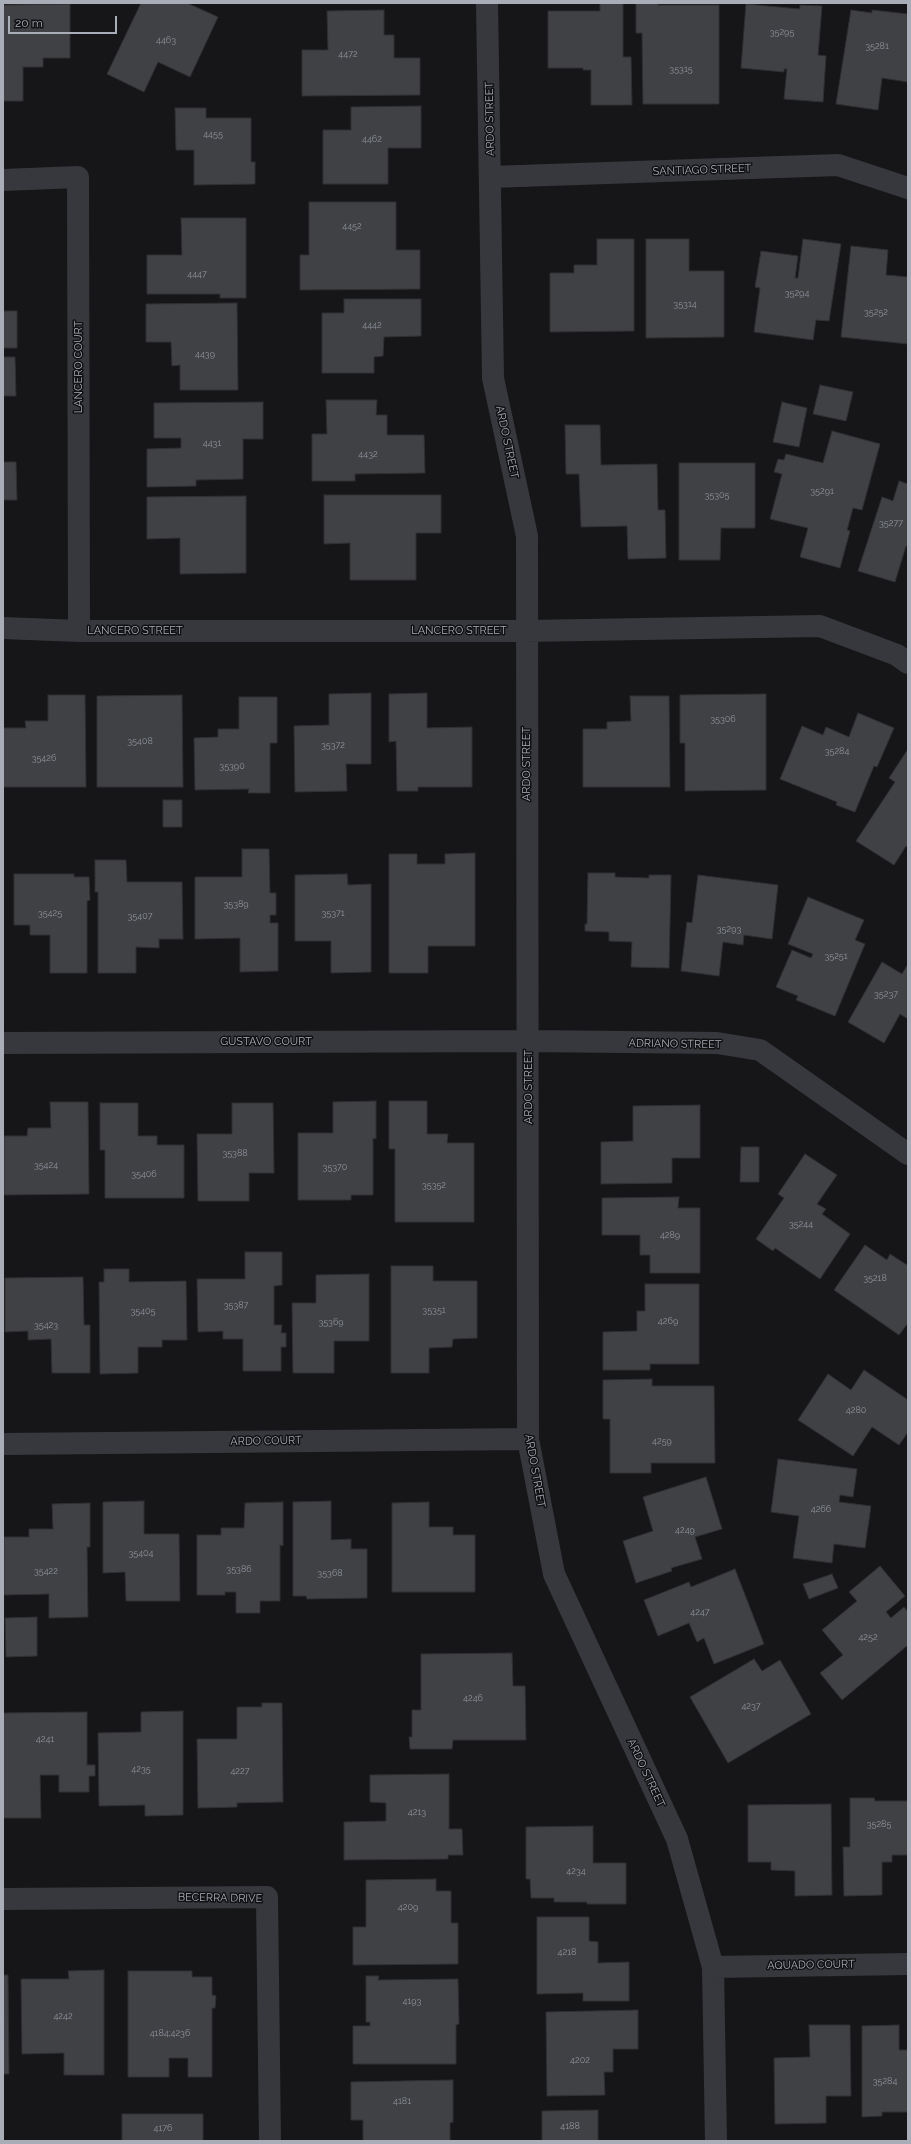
<!DOCTYPE html>
<style>
body{margin:0}
#map{position:relative;width:911px;height:2144px;overflow:hidden;background:#161618;font-family:Raleway,sans-serif}
canvas{display:block}
.frame{position:absolute;inset:0;border:4px solid #a8adb8;pointer-events:none}
.scale{position:absolute;left:8px;top:16px;width:109px;height:18px;box-sizing:border-box;border:2px solid #a8adb8;border-top:0;padding-left:5px;font-size:12px;line-height:14px;white-space:nowrap;color:#a8adb8;-webkit-text-stroke:3px #111113;paint-order:stroke}
</style>
<div id="map">
<canvas width="911" height="2144"></canvas>
<div class="frame"></div>
<div class="scale">20 m</div>
</div>
<script>
const c = document.querySelector('canvas').getContext('2d');
c.lineJoin = 'round';
function fillPath(path, color) {
  c.fillStyle = color;
  c.fill(path, 'evenodd');
}
function toPath(rows) {
  const path = new Path2D();
  for (const r of rows) {
    path.moveTo(r[0], r[1]);
    for (let i = 2; i < r.length; i += 2) path.lineTo(r[i], r[i + 1]);
  }
  return path;
}
function stroke(path, color, width, dash) {
  c.strokeStyle = color;
  c.lineWidth = width;
  c.lineCap = dash ? 'butt' : 'round';
  c.setLineDash(dash || []);
  c.stroke(path);
}
function write(font, color, halo, rows, align = 'center') {
  c.font = font + ' Raleway,sans-serif';
  c.lineWidth = 3;
  c.setLineDash([]);
  c.textBaseline = 'middle';
  c.strokeStyle = halo;
  c.fillStyle = color;
  for (const [text, x, y, turn = 0] of rows) {
    c.save();
    c.translate(x, y);
    c.rotate((+turn || 0) * Math.PI / 180);
    c.textAlign = isNaN(turn) ? turn : align;
    if (halo) c.strokeText(text, 0, 0);
    c.fillText(text, 0, 0);
    c.restore();
  }
}
const building = toPath([
 [141,3,187,3,218,17,190,77,158,62,144,92,107,74,141,3],
 [600,3,623,3,623,57,631,57,632,105,591,105,591,70,583,70,583,68,548,68,548,11,600,11,600,3],
 [636,3,658,3,658,5,719,5,719,104,643,104,642,33,636,33,636,3],
 [70,4,70,58,43,58,43,67,23,67,23,101,3,101,3,5,70,4],
 [746,4,800,9,800,5,822,6,818,55,826,56,823,102,784,99,787,69,784,69,784,72,741,68,746,4],
 [384,10,384,35,394,35,394,58,420,58,420,95,302,96,302,50,328,50,327,11,384,10],
 [851,10,872,13,872,10,908,14,908,82,882,78,878,110,836,104,851,10],
 [421,106,421,148,388,148,388,184,323,184,323,130,351,130,351,107,421,106],
 [175,108,206,108,206,118,251,118,251,162,255,162,255,184,194,185,194,150,176,150,175,108],
 [309,202,396,202,396,250,420,250,420,289,300,290,300,255,309,255,309,202],
 [181,218,246,218,246,298,220,298,220,294,147,294,147,255,182,255,181,218],
 [597,239,634,239,634,331,550,332,550,273,574,273,574,265,597,265,597,239],
 [646,239,689,239,689,271,724,271,724,337,646,338,646,239],
 [803,239,841,244,829,321,816,320,813,340,754,332,760,288,755,287,761,251,798,256,795,278,798,278,803,239],
 [851,246,888,250,886,275,908,277,908,344,841,337,851,246],
 [344,299,421,299,421,336,384,337,383,356,374,357,374,373,322,373,322,313,344,313,344,299],
 [237,303,238,390,180,390,180,365,172,366,171,342,146,342,146,304,237,303],
 [3,311,17,311,17,348,3,348,3,311],
 [3,357,15,357,16,396,3,396,3,357],
 [820,385,853,392,846,421,813,414,820,385],
 [326,400,377,400,376,415,387,415,387,435,424,435,425,473,355,474,355,481,312,481,312,434,327,434,326,400],
 [263,402,263,439,243,439,243,479,196,480,196,486,147,487,147,449,181,448,181,438,154,438,154,403,263,402],
 [782,402,807,408,799,447,773,442,782,402],
 [565,425,600,425,601,465,657,464,658,510,665,510,666,558,628,559,627,526,581,527,579,474,566,474,565,425],
 [832,431,880,444,862,510,853,508,847,530,850,531,840,568,800,557,808,528,770,519,782,474,774,472,778,459,784,460,786,454,823,463,832,431],
 [3,462,16,462,17,500,3,500,3,462],
 [679,463,755,463,755,528,721,528,720,560,679,560,679,463],
 [899,481,908,484,908,546,906,546,895,582,858,571,882,497,893,501,899,481],
 [324,495,441,495,441,533,416,533,416,580,350,580,350,543,324,544,324,495],
 [246,496,246,573,180,574,180,538,147,539,147,497,246,496],
 [371,693,371,764,346,764,347,791,295,792,294,726,329,725,329,694,371,693],
 [427,693,427,728,472,727,472,787,418,787,418,791,397,791,396,741,389,742,389,694,427,693],
 [766,694,766,790,685,791,685,743,680,743,680,695,766,694],
 [48,695,85,695,86,787,3,787,3,728,26,728,25,721,48,721,48,695],
 [182,695,183,787,97,787,97,696,182,695],
 [630,696,669,696,670,787,583,787,583,729,607,729,607,722,631,721,630,696],
 [239,697,277,697,277,743,270,743,270,793,248,793,249,789,195,790,194,738,218,737,218,729,239,729,239,697],
 [858,713,894,728,877,767,874,766,855,812,836,805,837,802,780,779,802,726,823,735,826,727,849,737,858,713],
 [908,749,908,847,906,846,894,865,856,841,895,782,889,778,908,749],
 [163,800,182,800,182,827,163,827,163,800],
 [242,849,269,849,270,893,276,893,276,915,270,915,270,923,278,923,278,971,240,972,240,938,195,939,195,877,242,877,242,849],
 [475,853,475,946,428,946,428,973,389,973,389,854,417,854,417,864,445,864,445,854,475,853],
 [95,860,126,860,127,882,182,882,183,939,159,939,159,948,136,947,136,973,98,973,98,892,95,892,95,860],
 [588,873,615,873,615,877,649,878,649,875,671,875,669,968,631,967,632,942,609,941,609,932,585,931,585,924,587,924,588,873],
 [14,874,74,874,74,877,89,877,90,900,87,901,87,973,50,973,50,935,30,935,30,925,14,925,14,874],
 [347,874,348,885,371,884,371,972,331,973,331,941,295,941,295,875,347,874],
 [698,875,778,885,772,939,744,935,743,945,723,942,719,976,681,971,687,922,692,923,698,875],
 [808,897,864,920,855,940,865,944,835,1016,796,1000,798,996,776,987,792,950,811,958,813,954,788,944,808,897],
 [882,962,902,974,908,964,908,1019,900,1014,884,1043,848,1022,882,962],
 [376,1101,376,1139,373,1138,373,1195,351,1195,351,1200,298,1200,298,1133,333,1133,333,1102,376,1101],
 [389,1101,427,1101,427,1134,448,1134,447,1143,474,1143,474,1222,395,1222,395,1149,389,1149,389,1101],
 [50,1102,88,1102,89,1194,4,1195,4,1136,27,1136,28,1128,51,1128,50,1102],
 [100,1103,138,1103,138,1136,157,1136,157,1145,184,1145,184,1198,105,1198,105,1150,100,1150,100,1103],
 [232,1103,273,1103,274,1173,249,1173,249,1201,198,1201,197,1134,232,1134,232,1103],
 [700,1105,700,1158,672,1158,672,1183,601,1184,601,1142,633,1141,633,1106,700,1105],
 [741,1147,759,1147,759,1182,740,1182,741,1147],
 [805,1154,837,1175,817,1204,826,1209,822,1214,850,1234,820,1279,775,1248,773,1251,756,1239,784,1198,778,1194,805,1154],
 [679,1197,678,1208,700,1208,700,1273,650,1273,650,1255,640,1255,640,1235,602,1235,602,1198,679,1197],
 [865,1245,887,1260,890,1254,907,1265,908,1264,908,1323,899,1335,834,1290,865,1245],
 [245,1252,282,1252,282,1285,274,1286,274,1325,282,1325,281,1333,286,1333,286,1347,281,1347,281,1371,243,1371,243,1339,223,1339,223,1331,198,1332,197,1279,245,1279,245,1252],
 [391,1266,433,1266,433,1281,477,1281,477,1338,453,1339,452,1347,429,1348,429,1373,391,1373,391,1266],
 [104,1269,129,1269,129,1282,186,1281,187,1340,162,1340,162,1347,138,1347,138,1373,100,1374,99,1282,104,1282,104,1269],
 [369,1274,369,1341,334,1341,334,1373,293,1373,292,1303,316,1303,316,1275,369,1274],
 [83,1277,84,1325,90,1325,90,1373,52,1373,51,1339,28,1340,28,1331,5,1332,5,1278,83,1277],
 [645,1284,699,1284,699,1364,650,1364,650,1370,603,1370,603,1332,637,1331,637,1311,645,1311,645,1284],
 [864,1370,908,1400,908,1432,899,1445,872,1427,853,1456,798,1420,828,1374,851,1390,864,1370],
 [652,1379,652,1386,714,1386,715,1463,651,1463,651,1473,610,1473,610,1419,603,1419,603,1380,652,1379],
 [778,1459,857,1469,853,1497,840,1495,839,1502,871,1506,865,1548,834,1544,832,1563,793,1558,799,1516,771,1512,778,1459],
 [706,1477,722,1529,695,1537,702,1559,671,1568,672,1571,636,1583,623,1541,653,1531,643,1497,706,1477],
 [144,1501,144,1534,179,1534,180,1601,126,1601,125,1572,103,1573,103,1502,144,1501],
 [331,1501,331,1540,351,1539,351,1549,367,1549,367,1598,307,1599,306,1596,293,1596,293,1502,331,1501],
 [283,1502,283,1546,280,1545,280,1601,260,1601,260,1613,236,1613,236,1592,225,1592,225,1595,197,1595,197,1535,221,1535,221,1528,244,1528,245,1503,283,1502],
 [429,1502,429,1527,453,1527,453,1535,475,1535,475,1592,392,1592,392,1503,429,1502],
 [90,1503,90,1547,87,1547,88,1617,49,1618,49,1594,4,1595,4,1537,29,1537,29,1529,53,1529,52,1504,90,1503],
 [880,1566,905,1596,886,1612,891,1618,904,1607,908,1612,908,1645,842,1700,820,1673,843,1655,822,1630,857,1601,849,1592,880,1566],
 [735,1569,764,1644,714,1664,704,1638,697,1642,689,1623,658,1636,644,1600,689,1582,691,1587,735,1569],
 [832,1574,838,1588,809,1599,803,1584,832,1574],
 [37,1617,37,1656,6,1657,5,1618,37,1617],
 [512,1653,513,1686,525,1686,526,1740,453,1740,452,1749,410,1749,409,1737,412,1737,412,1710,421,1710,421,1654,512,1653],
 [754,1659,762,1671,780,1660,811,1714,728,1763,690,1697,754,1659],
 [262,1703,282,1703,283,1802,237,1803,237,1807,198,1808,197,1739,237,1739,237,1707,262,1707,262,1703],
 [183,1711,183,1815,145,1816,145,1805,99,1806,98,1733,141,1732,141,1712,183,1711],
 [87,1712,87,1765,95,1765,95,1776,89,1776,89,1792,59,1792,59,1775,40,1775,41,1818,3,1818,3,1713,87,1712],
 [449,1774,449,1829,462,1829,463,1855,448,1855,448,1859,344,1860,344,1822,386,1821,386,1803,370,1802,370,1775,449,1774],
 [850,1798,874,1798,875,1801,908,1801,908,1855,892,1855,892,1862,882,1862,882,1895,844,1896,843,1847,850,1847,850,1798],
 [831,1804,832,1895,795,1896,795,1871,771,1870,771,1862,748,1862,748,1805,831,1804],
 [593,1826,593,1863,626,1863,626,1904,587,1904,587,1902,554,1902,554,1898,531,1898,530,1879,526,1879,526,1827,593,1826],
 [436,1879,436,1891,451,1891,451,1923,458,1923,458,1964,353,1965,353,1927,366,1927,366,1880,436,1879],
 [537,1917,589,1917,589,1941,598,1942,598,1963,629,1962,629,2001,583,2001,583,1993,537,1994,537,1917],
 [104,1970,104,2075,64,2075,64,2053,22,2054,21,1979,69,1979,68,1971,104,1970],
 [128,1971,192,1971,192,1977,212,1977,212,1995,216,1996,215,2008,212,2008,212,2077,188,2077,188,2058,169,2058,169,2077,128,2077,128,1971],
 [3,1975,8,1975,9,2074,3,2074,3,1975],
 [366,1976,379,1976,378,1980,458,1979,459,2024,456,2025,456,2064,353,2064,353,2026,370,2026,370,2022,366,2022,366,1976],
 [638,2010,638,2049,613,2049,613,2072,604,2072,605,2095,547,2096,546,2012,638,2010],
 [809,2025,850,2025,851,2096,826,2096,826,2123,775,2124,774,2058,810,2057,809,2025],
 [899,2025,899,2050,908,2050,908,2112,882,2112,882,2116,862,2117,862,2026,899,2025],
 [453,2080,453,2122,450,2123,450,2141,363,2141,363,2120,351,2120,351,2082,453,2080],
 [598,2110,598,2141,542,2141,542,2111,598,2110],
 [122,2114,203,2114,203,2141,122,2141,122,2114]
]);
const minor = toPath([
 [487,3,493,378,527,536,528,1439,554,1574,677,1839,713,1967,716,2141],
 [491,177,838,165,908,188],
 [3,180,78,177,79,631],
 [3,628,79,631,526,631,820,626,897,655,908,663],
 [3,1043,529,1041,717,1043,760,1050,908,1154],
 [3,1444,528,1439],
 [3,1899,267,1897,270,2141],
 [713,1967,908,1964]
]);
const numberNames = [
 ["35295",782,32],
 ["4463",166,40],
 ["35281",877,46],
 ["4472",348,54],
 ["35315",681,69],
 ["4455",213,134],
 ["4462",372,139],
 ["4452",352,226],
 ["4447",197,274],
 ["35294",797,293],
 ["35314",685,304],
 ["35252",876,312],
 ["4442",372,325],
 ["4439",205,354],
 ["4431",212,443],
 ["4432",368,454],
 ["35291",822,491],
 ["35305",717,495],
 ["35277",891,523],
 ["35306",723,719],
 ["35408",140,741],
 ["35372",333,745],
 ["35284",837,751],
 ["35426",44,758],
 ["35390",232,766],
 ["35389",236,904],
 ["35425",50,913],
 ["35371",333,913],
 ["35407",140,916],
 ["35293",729,929],
 ["35251",836,956],
 ["35237",886,994],
 ["35388",235,1153],
 ["35424",46,1165],
 ["35370",335,1167],
 ["35406",144,1174],
 ["35352",434,1185],
 ["35244",801,1224],
 ["4289",670,1235],
 ["35218",875,1278],
 ["35387",236,1305],
 ["35351",434,1310],
 ["35405",143,1311],
 ["4269",668,1321],
 ["35369",331,1322],
 ["35423",46,1325],
 ["4280",856,1410],
 ["4259",662,1441],
 ["4266",821,1509],
 ["4249",685,1530],
 ["35404",141,1553],
 ["35386",239,1569],
 ["35422",46,1571],
 ["35368",330,1573],
 ["4247",700,1612],
 ["4252",868,1637],
 ["4246",473,1698],
 ["4237",751,1706],
 ["4241",45,1739],
 ["4235",141,1769],
 ["4227",240,1771],
 ["4213",417,1812],
 ["35285",879,1824],
 ["4234",576,1871],
 ["4209",408,1907],
 ["4218",567,1952],
 ["4193",412,2001],
 ["4242",63,2016],
 ["4184;4236",170,2033],
 ["4202",580,2060],
 ["35284",885,2081],
 ["4181",402,2101],
 ["4188",570,2126],
 ["4176",163,2128]
];
const streetNames = [
 ["ARDO STREET",490,119,-91],
 ["SANTIAGO STREET",702,170,-2],
 ["LANCERO COURT",79,367,-90],
 ["ARDO STREET",507,442,78],
 ["LANCERO STREET",135,631],
 ["LANCERO STREET",459,631],
 ["ARDO STREET",527,764,-90],
 ["GUSTAVO COURT",266,1042],
 ["ADRIANO STREET",675,1044,1],
 ["ARDO STREET",529,1087,-90],
 ["ARDO COURT",266,1441,-1],
 ["ARDO STREET",535,1471,80],
 ["ARDO STREET",646,1773,65],
 ["BECERRA DRIVE",220,1898,1],
 ["AQUADO COURT",811,1965,-1]
];
fillPath(building, '#404145');
stroke(building, '#303034', 1);
stroke(minor, '#37383d', 22);
write('9px', '#8e929b', null, numberNames);
write('11px', '#a8adb8', '#111113', streetNames);
</script>
